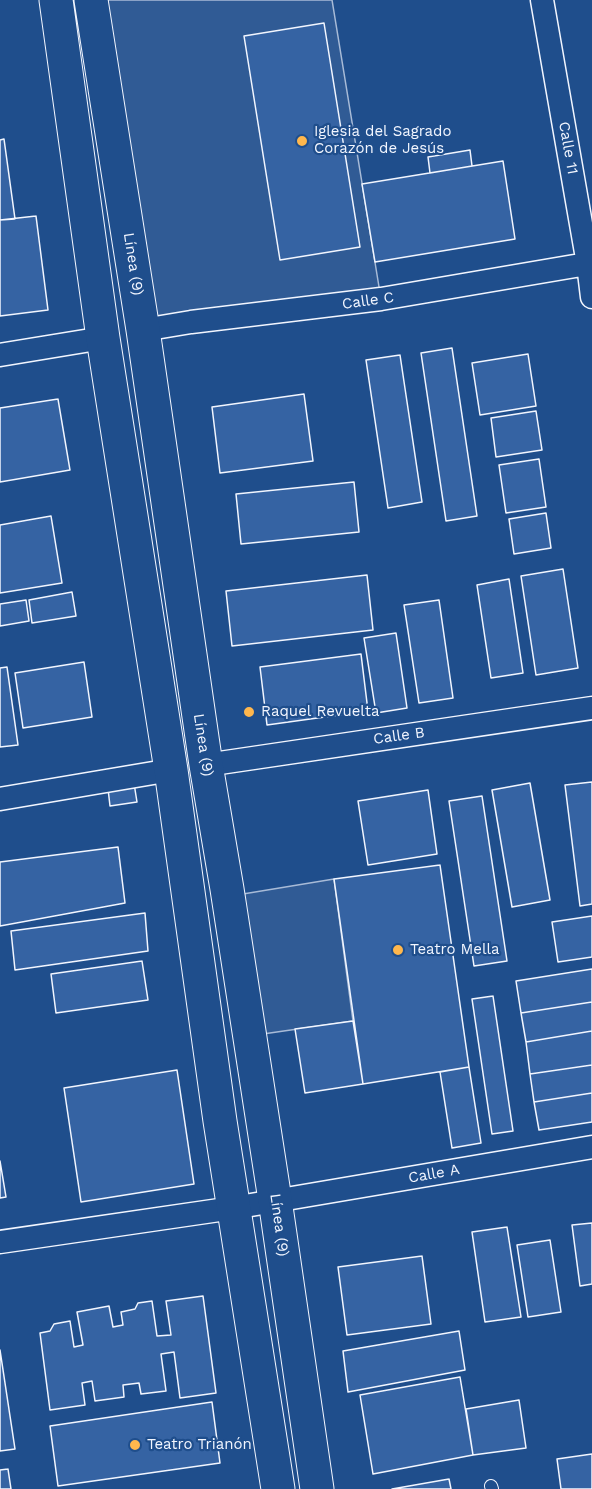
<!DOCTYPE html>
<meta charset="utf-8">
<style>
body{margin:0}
canvas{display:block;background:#1f4e8c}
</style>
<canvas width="592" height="1489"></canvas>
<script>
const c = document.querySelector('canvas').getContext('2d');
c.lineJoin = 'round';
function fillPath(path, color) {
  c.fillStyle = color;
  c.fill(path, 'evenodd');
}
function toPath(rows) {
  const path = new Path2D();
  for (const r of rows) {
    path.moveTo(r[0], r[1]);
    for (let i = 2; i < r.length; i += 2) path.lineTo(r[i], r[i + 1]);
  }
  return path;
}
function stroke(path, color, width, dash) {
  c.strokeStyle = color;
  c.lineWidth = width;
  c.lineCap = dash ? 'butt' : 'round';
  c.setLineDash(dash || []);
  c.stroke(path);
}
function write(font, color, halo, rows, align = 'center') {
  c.font = font + ' "Work Sans",sans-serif';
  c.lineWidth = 4.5;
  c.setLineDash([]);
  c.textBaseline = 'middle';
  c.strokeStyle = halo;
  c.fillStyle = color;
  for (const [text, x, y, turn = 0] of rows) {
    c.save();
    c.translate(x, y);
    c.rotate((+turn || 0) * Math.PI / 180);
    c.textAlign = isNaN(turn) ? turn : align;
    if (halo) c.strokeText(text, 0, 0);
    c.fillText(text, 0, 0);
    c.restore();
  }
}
const green = toPath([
 [91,0,332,0,381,299,143,330,91,0],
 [334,879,353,1021,263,1034,243,894,334,879]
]);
const building = toPath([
 [324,23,360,247,280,260,244,36,324,23],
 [4,139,15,219,0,220,0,140,4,139],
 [470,150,472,166,430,173,428,157,470,150],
 [503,161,515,239,375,262,362,184,503,161],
 [36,216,48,310,0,316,0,220,36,216],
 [452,348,477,516,446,521,421,353,452,348],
 [528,354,536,406,480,415,472,363,528,354],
 [400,355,422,502,388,508,366,360,400,355],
 [304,394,313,461,220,473,212,407,304,394],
 [58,399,70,470,0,482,0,408,58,399],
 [536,411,542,450,496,457,491,418,536,411],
 [539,459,546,507,506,513,499,465,539,459],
 [354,482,359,532,241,544,236,494,354,482],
 [546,513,551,548,514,554,509,519,546,513],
 [51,516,62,583,0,593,0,525,51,516],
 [563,569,578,668,536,675,521,576,563,569],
 [367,575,373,630,232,646,226,591,367,575],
 [509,579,523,673,491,678,477,585,509,579],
 [72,592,76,616,32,623,29,600,72,592],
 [26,600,29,621,0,626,0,604,26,600],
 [439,600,453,698,419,703,404,605,439,600],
 [396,633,407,708,376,713,364,638,396,633],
 [361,654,368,711,267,725,260,667,361,654],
 [84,662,92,717,23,728,15,673,84,662],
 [7,667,18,745,0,747,0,668,7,667],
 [133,777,137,802,110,806,107,780,133,777],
 [592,782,592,904,580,906,565,785,592,782],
 [530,783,550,900,512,907,492,790,530,783],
 [428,790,437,854,368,865,358,801,428,790],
 [482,796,507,961,474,966,449,801,482,796],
 [118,847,125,903,0,926,0,862,118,847],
 [440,865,469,1067,363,1084,334,879,440,865],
 [145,913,148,951,15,970,11,931,145,913],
 [592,916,592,957,558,962,552,922,592,916],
 [142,961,148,1000,56,1013,51,974,142,961],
 [592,969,592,1002,521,1013,516,981,592,969],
 [493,996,513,1131,492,1134,472,999,493,996],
 [592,1002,592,1031,526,1042,521,1013,592,1002],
 [353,1021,363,1084,305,1093,295,1029,353,1021],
 [592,1031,592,1065,530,1074,526,1042,592,1031],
 [592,1065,592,1093,534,1102,530,1074,592,1065],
 [469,1067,481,1143,452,1148,440,1072,469,1067],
 [177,1070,194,1184,81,1202,64,1088,177,1070],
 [592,1093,592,1122,539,1130,534,1102,592,1093],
 [0,1161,6,1197,0,1198,0,1161],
 [592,1223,592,1284,580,1286,572,1225,592,1223],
 [507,1227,521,1317,485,1322,472,1232,507,1227],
 [550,1240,561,1312,528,1317,517,1245,550,1240],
 [422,1256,431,1324,347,1335,338,1267,422,1256],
 [203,1296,216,1393,180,1398,174,1352,161,1354,166,1391,141,1394,139,1383,123,1385,124,1397,95,1401,92,1381,82,1383,85,1405,50,1410,40,1333,50,1331,54,1324,70,1321,74,1347,83,1345,77,1312,109,1306,113,1327,123,1325,121,1312,135,1309,138,1303,152,1301,157,1336,171,1335,166,1301,203,1296],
 [459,1331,465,1370,348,1392,343,1351,459,1331],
 [0,1350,15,1449,0,1451,0,1350],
 [460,1377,473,1455,373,1474,360,1395,460,1377],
 [519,1400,526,1448,473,1455,466,1409,519,1400],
 [212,1402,220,1463,58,1486,50,1426,212,1402],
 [592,1454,592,1489,561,1489,557,1459,592,1454],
 [8,1469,11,1489,0,1489,0,1470,8,1469],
 [449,1479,451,1489,392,1489,449,1479]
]);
const service = toPath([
 [491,1486,492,1489]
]);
const minor = toPath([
 [542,0,588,264,592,297],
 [143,330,191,322,381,299,592,263],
 [0,355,103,338],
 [206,765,592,708],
 [0,799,171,770],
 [0,1242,233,1208,592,1147]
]);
const primary = toPath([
 [56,0,103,338,171,770,220,1121,278,1489],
 [91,0,143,330,206,765,227,889,275,1200,317,1489]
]);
const markers = [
 [302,141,6,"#ffb74d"],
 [249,712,6,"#ffb74d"],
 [398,950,6,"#ffb74d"],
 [135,1445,6,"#ffb74d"]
];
const poiNames = [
 ["Iglesia del Sagrado",314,132],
 ["Corazón de Jesús",314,149],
 ["Raquel Revuelta",261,712],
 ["Teatro Mella",410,950],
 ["Teatro Trianón",147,1445]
];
const streetNames = [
 ["Calle 11",568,148,80],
 ["Línea (9)",133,264,81],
 ["Calle C",368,301,-8],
 ["Calle B",399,736,-8],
 ["Línea (9)",203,745,81],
 ["Calle A",434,1174,-10],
 ["Línea (9)",279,1225,82]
];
fillPath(green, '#305b95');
stroke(green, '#a8bbd7', 1.5);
fillPath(building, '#3563a3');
stroke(building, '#f2f6ff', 1.5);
stroke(service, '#f2f6ff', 14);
stroke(minor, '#f2f6ff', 25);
stroke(primary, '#f2f6ff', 35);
stroke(service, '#1f4e8c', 12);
stroke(minor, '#1f4e8c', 22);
stroke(primary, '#1f4e8c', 33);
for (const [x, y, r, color] of markers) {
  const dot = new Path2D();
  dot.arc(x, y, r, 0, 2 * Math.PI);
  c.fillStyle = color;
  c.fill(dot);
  stroke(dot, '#1f4e8c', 2);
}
write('15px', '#f2f6ff', '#1f4e8c', poiNames, 'left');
write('15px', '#f2f6ff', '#1f4e8c', streetNames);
</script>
